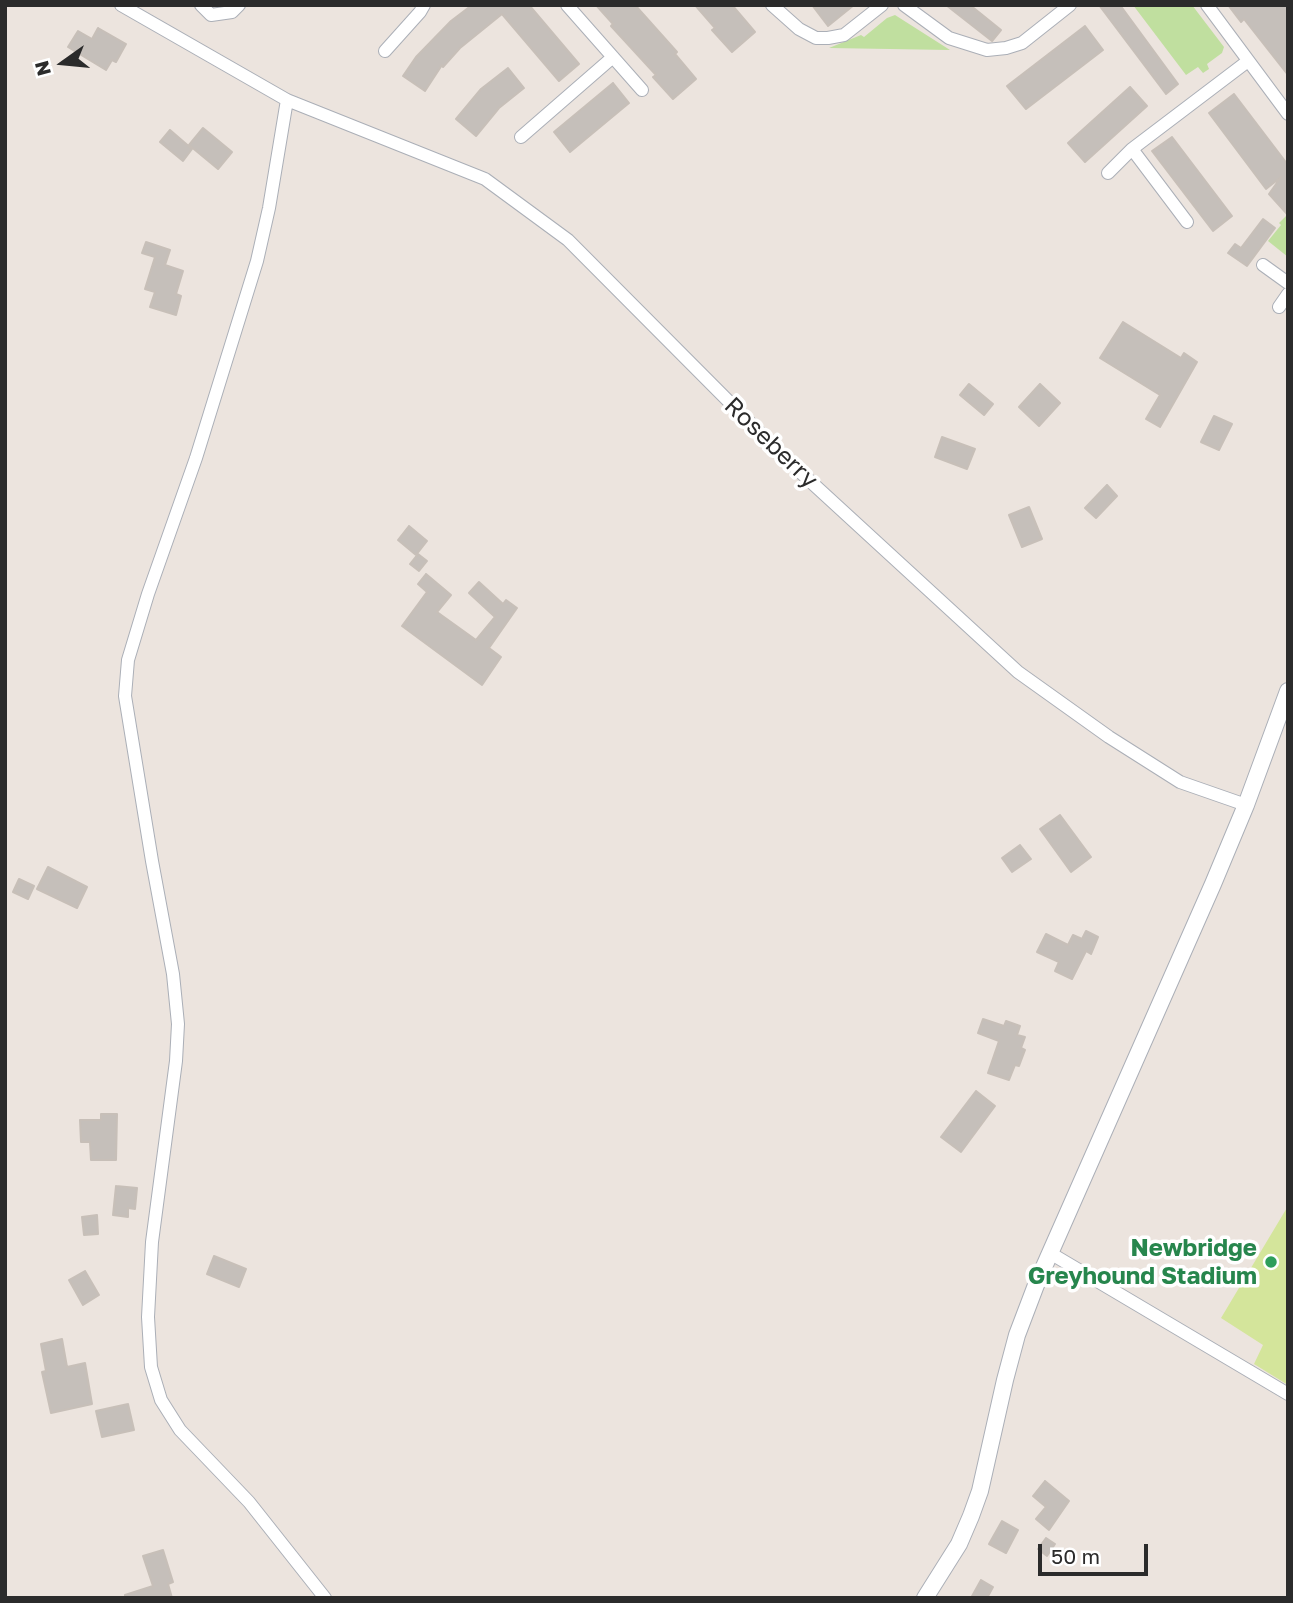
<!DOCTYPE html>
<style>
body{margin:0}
#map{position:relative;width:1293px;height:1603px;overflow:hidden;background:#ece4de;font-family:"Golos Text",sans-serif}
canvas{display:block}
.frame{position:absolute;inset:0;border:7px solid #2b2b2b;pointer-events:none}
.north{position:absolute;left:28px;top:28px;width:70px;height:70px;-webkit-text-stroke:5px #fff;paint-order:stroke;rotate:255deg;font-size:19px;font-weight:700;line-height:28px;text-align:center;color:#2b2b2b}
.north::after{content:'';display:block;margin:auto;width:24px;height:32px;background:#2b2b2b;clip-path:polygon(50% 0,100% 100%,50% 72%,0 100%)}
.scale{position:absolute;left:1038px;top:1544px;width:110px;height:32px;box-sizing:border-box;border:4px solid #2b2b2b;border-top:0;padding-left:9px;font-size:21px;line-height:24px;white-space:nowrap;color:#2b2b2b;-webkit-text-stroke:5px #fff;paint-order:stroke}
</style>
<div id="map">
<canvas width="1293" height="1603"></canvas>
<div class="frame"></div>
<div class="north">N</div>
<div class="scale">50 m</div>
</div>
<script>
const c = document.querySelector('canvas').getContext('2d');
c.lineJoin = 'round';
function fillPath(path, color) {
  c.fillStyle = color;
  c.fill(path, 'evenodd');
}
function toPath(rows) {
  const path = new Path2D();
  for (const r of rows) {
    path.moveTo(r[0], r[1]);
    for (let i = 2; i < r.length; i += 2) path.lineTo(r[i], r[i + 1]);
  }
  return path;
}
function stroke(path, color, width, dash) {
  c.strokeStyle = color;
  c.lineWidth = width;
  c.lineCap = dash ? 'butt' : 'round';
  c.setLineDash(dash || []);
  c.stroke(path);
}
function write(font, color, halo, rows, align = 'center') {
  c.font = font + ' "Golos Text",sans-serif';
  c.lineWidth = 7;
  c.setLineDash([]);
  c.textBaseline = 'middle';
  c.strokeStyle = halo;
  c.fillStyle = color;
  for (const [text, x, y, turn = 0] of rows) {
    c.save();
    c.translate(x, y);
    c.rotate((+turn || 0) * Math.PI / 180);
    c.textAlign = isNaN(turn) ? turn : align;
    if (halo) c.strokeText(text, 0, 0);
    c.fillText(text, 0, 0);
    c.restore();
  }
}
const green = toPath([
 [1133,5,1192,5,1224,47,1222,53,1207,64,1209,69,1203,73,1198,67,1186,75],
 [895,15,950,50,829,48,861,35,864,37,887,18],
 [1288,214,1288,257,1268,241,1281,225,1279,223]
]);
const pitch = toPath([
 [1288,1206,1288,1385,1254,1364,1263,1345,1221,1318]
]);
const building = toPath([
 [472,5,529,5,579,64,559,81,502,14,460,48,443,67,442,65,425,91,403,76,416,57,451,21,472,5],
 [596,5,635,5,677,52,675,54,696,79,673,99,653,77,656,75,611,26,613,24,596,5],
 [695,5,732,5,755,32,732,52,712,30,715,28,695,5],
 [812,5,854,5,828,26,812,5],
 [946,5,970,5,1001,30,992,41,946,5],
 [1099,5,1120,5,1178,84,1166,94,1099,5],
 [1228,5,1288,5,1288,75,1244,19,1241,22,1228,5],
 [1085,26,1103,50,1026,109,1007,86,1085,26],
 [98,28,126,44,116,62,112,60,106,70,68,47,78,31,92,39,98,28],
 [508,68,524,88,499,108,476,136,456,119,481,89,508,68],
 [613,83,629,103,570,152,554,132,613,83],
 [1130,87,1147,106,1085,162,1068,143,1130,87],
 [1234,94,1288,165,1288,215,1269,194,1281,177,1266,189,1209,113,1234,94],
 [203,128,232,152,218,169,189,145,203,128],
 [170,130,192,149,183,161,160,142,170,130],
 [1172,137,1232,216,1213,231,1152,151,1172,137],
 [1263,219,1275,228,1247,266,1228,253,1235,244,1241,248,1263,219],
 [146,242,170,250,165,265,183,271,176,294,181,296,176,315,150,307,155,292,145,289,155,257,142,253,146,242],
 [1123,322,1181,358,1184,353,1197,362,1160,427,1146,419,1160,395,1100,358,1123,322],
 [969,384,993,404,984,415,960,395,969,384],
 [1040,384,1060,403,1039,426,1019,407,1040,384],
 [1214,416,1232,424,1219,450,1201,442,1214,416],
 [942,437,975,449,967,469,935,457,942,437],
 [1107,485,1117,496,1096,518,1085,508,1107,485],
 [1029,507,1042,539,1022,547,1009,515,1029,507],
 [409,526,427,541,416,555,398,540,409,526],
 [418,554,427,561,419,571,410,564,418,554],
 [426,574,451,595,437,612,476,640,495,617,469,593,479,582,503,604,506,600,517,608,489,648,501,657,482,685,402,626,427,592,418,584,426,574],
 [1060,815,1091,857,1071,872,1040,829,1060,815],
 [1020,845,1031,859,1012,872,1002,858,1020,845],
 [48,867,87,887,77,908,37,889,48,867],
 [19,879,34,886,28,899,13,892,19,879],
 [1086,931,1098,937,1091,954,1086,951,1072,979,1055,971,1059,962,1037,952,1046,934,1068,945,1073,935,1082,939,1086,931],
 [983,1019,1004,1026,1006,1021,1020,1026,1017,1035,1025,1037,1021,1048,1025,1050,1019,1066,1015,1065,1009,1080,988,1073,999,1041,978,1033,983,1019],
 [976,1091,995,1106,961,1152,941,1137,976,1091],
 [101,1114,117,1114,116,1160,91,1160,90,1142,81,1142,80,1120,101,1120,101,1114],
 [116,1186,137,1188,135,1209,128,1208,128,1217,113,1215,116,1186],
 [97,1215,98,1234,84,1235,82,1217,97,1215],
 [214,1256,246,1269,239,1287,207,1274,214,1256],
 [85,1271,99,1295,83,1305,69,1280,85,1271],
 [62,1339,67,1367,85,1363,92,1404,51,1413,42,1372,46,1371,41,1344,62,1339],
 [128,1404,134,1430,102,1437,96,1411,128,1404],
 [1045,1481,1069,1501,1049,1530,1036,1519,1046,1507,1033,1496,1045,1481],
 [1002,1521,1018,1530,1006,1553,989,1544,1002,1521],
 [1046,1538,1055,1544,1047,1556,1038,1549,1046,1538],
 [163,1550,173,1582,168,1584,172,1598,125,1598,125,1595,153,1586,143,1556,163,1550],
 [981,1580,993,1587,987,1598,971,1598,981,1580]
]);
const street = toPath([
 [121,5,287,100,485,179,568,240,786,459,1018,672,1109,737,1180,782,1246,805],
 [201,5,211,15,232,12,239,5],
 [567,5,642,90],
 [772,5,799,29,816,38,828,38,844,35,882,5],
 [904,5,949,38,987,50,1006,48,1022,43,1070,5],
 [1207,5,1288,114],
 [385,51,420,12,424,5],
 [287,100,269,208,257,261,196,458,148,594,128,660,125,696,152,861,173,974,178,1024,176,1061,152,1242,148,1317,151,1367,161,1400,180,1430,249,1502,325,1598],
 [521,137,613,57],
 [1132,149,1187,222],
 [1108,173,1132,149,1248,61],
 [1263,265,1288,283],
 [1279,307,1288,294],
 [1050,1253,1288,1394]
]);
const secondary = toPath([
 [925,1598,959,1544,971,1516,980,1491,1005,1380,1017,1335,1036,1285,1213,884,1246,805,1288,691]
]);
const markers = [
 [1271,1262,7,"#2e9e5b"]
];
const streetNames = [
 ["Roseberry",771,443,44]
];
const leisureNames = [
 ["Newbridge",1257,1248],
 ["Greyhound Stadium",1257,1276]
];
fillPath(green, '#c0df9f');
fillPath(pitch, '#d4e59b');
fillPath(building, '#c5bfba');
stroke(building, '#c7bfb8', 2);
stroke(street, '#abafb7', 14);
stroke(secondary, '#abafb7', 18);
stroke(street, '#fff', 12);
stroke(secondary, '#fff', 16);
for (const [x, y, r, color] of markers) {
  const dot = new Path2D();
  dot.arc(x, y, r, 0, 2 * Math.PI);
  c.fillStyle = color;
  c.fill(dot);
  stroke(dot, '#fff', 2.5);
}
write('24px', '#2b2b2b', '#fff', streetNames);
write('bold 24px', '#27864d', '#fff', leisureNames, 'right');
</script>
